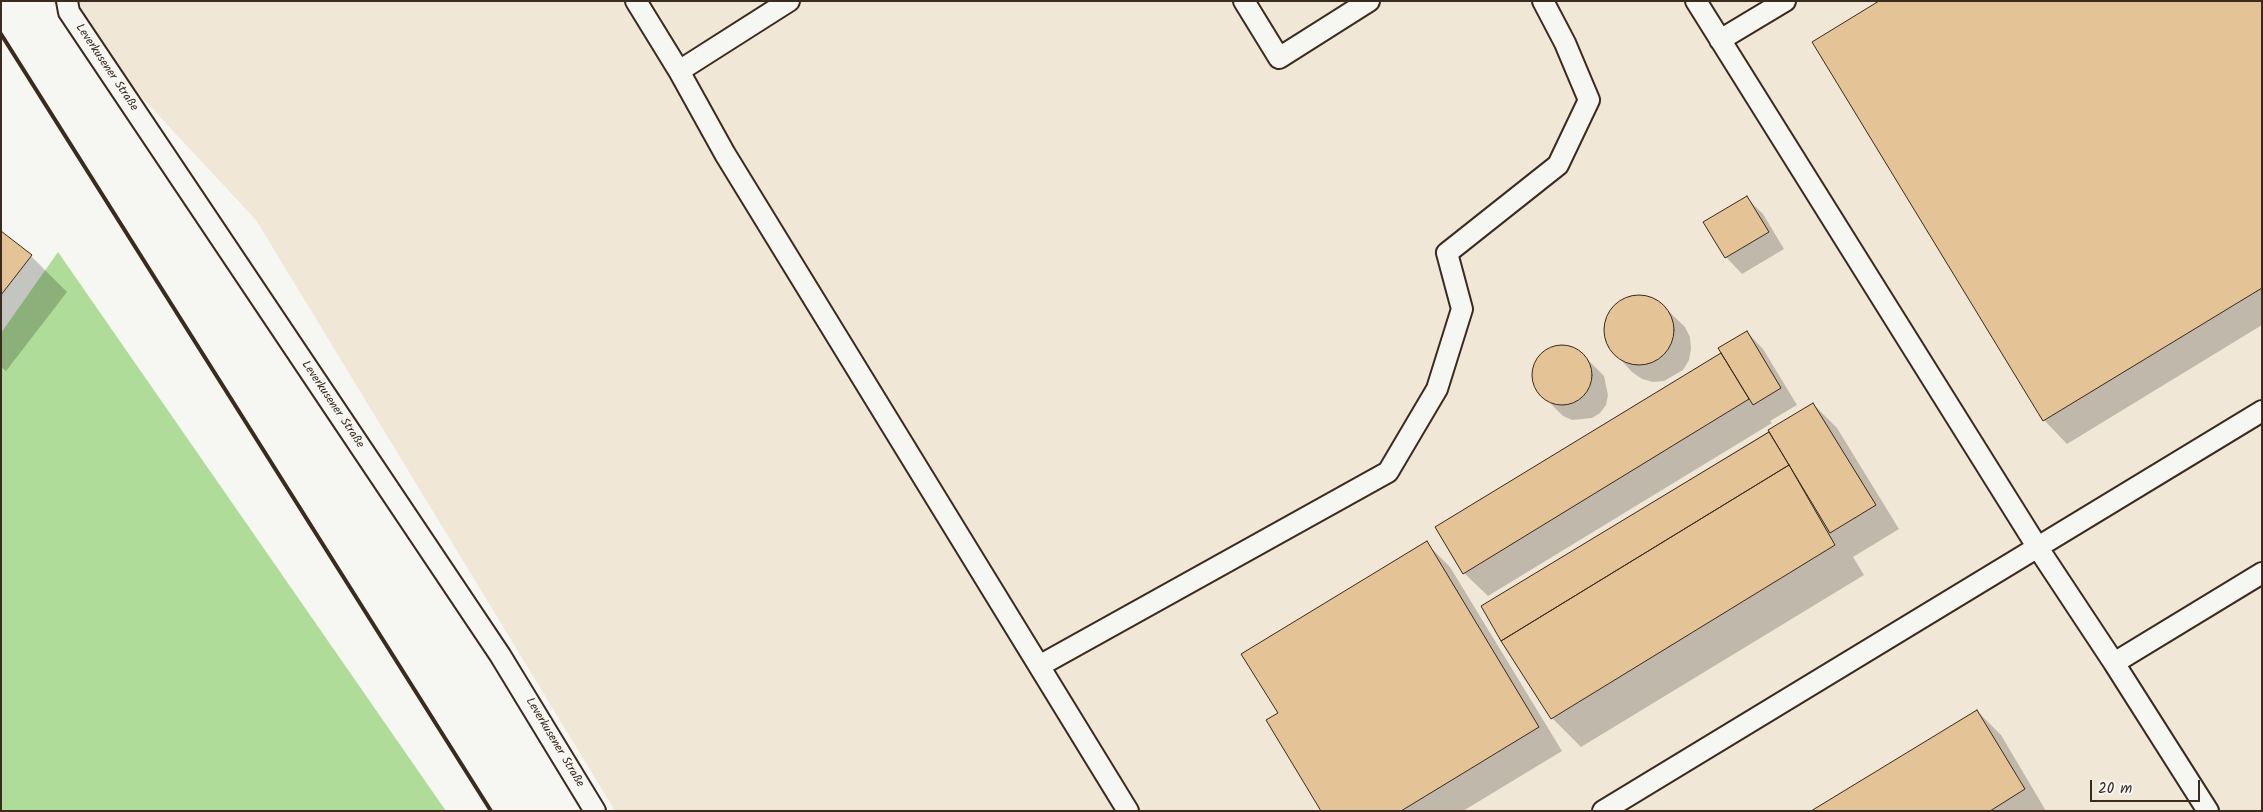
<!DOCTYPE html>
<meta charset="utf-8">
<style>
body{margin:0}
#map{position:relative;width:2263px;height:812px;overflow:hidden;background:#f6f6f2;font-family:Kalam,sans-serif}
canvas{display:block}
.frame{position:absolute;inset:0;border:2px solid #3b2a1e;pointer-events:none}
.scale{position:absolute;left:2090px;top:780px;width:110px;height:22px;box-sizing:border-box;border:2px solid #3b2a1e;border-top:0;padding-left:6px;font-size:15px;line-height:18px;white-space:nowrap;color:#3b2a1e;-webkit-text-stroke:4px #f6f6f2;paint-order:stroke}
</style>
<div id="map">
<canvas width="2263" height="812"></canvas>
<div class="frame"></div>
<div class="scale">20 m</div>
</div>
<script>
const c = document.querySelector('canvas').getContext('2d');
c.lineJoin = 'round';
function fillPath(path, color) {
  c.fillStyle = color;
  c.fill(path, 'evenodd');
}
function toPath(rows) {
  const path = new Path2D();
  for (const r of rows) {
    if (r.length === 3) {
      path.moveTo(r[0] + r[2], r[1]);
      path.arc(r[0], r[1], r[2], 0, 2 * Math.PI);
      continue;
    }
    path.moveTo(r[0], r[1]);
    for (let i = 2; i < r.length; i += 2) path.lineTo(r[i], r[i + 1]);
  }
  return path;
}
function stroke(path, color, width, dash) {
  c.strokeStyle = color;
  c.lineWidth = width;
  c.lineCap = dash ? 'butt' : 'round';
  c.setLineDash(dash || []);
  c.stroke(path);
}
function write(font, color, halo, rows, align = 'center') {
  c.font = font + ' Kalam,sans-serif';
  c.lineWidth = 4;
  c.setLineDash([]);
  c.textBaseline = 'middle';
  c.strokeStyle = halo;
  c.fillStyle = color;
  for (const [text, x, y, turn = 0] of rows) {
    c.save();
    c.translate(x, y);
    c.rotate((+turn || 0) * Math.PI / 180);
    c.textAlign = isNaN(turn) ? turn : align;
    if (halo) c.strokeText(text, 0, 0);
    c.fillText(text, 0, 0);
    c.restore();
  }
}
const built = toPath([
 [52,1,2262,1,2262,811,615,811,256,220]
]);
const green = toPath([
 [58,252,446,811,1,811,1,333]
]);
const shadow = toPath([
 [2262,1,2262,325,2067,444,2044,420],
 [1746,197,1763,214,1784,249,1742,274,1726,257,1705,222],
 [1,233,31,256,67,292,6,371,1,367],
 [1638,296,1649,297,1659,302,1685,327,1690,337,1691,349,1689,360,1683,370,1664,381,1653,382,1642,379,1632,372,1608,346,1605,335,1605,323,1609,313,1617,304,1627,298],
 [1747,332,1763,349,1797,405,1770,421,1772,423,1488,596,1464,573,1721,354,1725,358],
 [1563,346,1572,348,1580,352,1604,376,1608,395,1606,405,1600,413,1592,418,1572,420,1563,416,1539,392,1534,383,1533,374,1539,357,1546,351],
 [1813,404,1837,428,1899,529,1853,557,1864,575,1581,747,1552,718,1482,607],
 [1426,543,1450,567,1562,751,1463,811,1323,811,1279,714],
 [1977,711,2001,735,2046,811,1813,811]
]);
const building = toPath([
 [1879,1,2262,1,2262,288,2043,421,1812,42,1879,1],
 [1747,196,1769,232,1725,258,1703,222,1747,196],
 [1,231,32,255,1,295,1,231],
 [1639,330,35],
 [1747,331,1781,388,1753,405,1718,348,1747,331],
 [1562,375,30],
 [1721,353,1749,399,1463,574,1435,527,1721,353],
 [1813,403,1876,505,1830,533,1768,430,1813,403],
 [1769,432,1789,465,1501,641,1481,606,1769,432],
 [1789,465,1835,545,1551,719,1501,641,1789,465],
 [1427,541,1539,727,1401,811,1321,811,1266,720,1278,713,1241,654,1427,541],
 [1977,710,2025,789,1990,811,1811,811,1977,710]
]);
const service = toPath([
 [67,1,69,12,500,655,595,811],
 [636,1,679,71,725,154,1128,811],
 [1244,1,1279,58,1369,1],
 [1696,1,2038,548,2114,663,2262,573],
 [1720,40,1785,1],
 [679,71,789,1],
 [2114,663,2208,811],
 [1039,666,1388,472,1437,389,1462,309,1447,253,1558,165,1589,100,1565,43,1543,1],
 [1603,811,2262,411]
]);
const rail = toPath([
 [1,34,491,811]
]);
const streetNames = [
 ["Leverkusener Straße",106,68,56],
 ["Leverkusener Straße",332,405,56],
 ["Leverkusener Straße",554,743,59]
];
fillPath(built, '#f1e7d6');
fillPath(green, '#b0dc99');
fillPath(shadow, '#0003');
fillPath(building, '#e4c396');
stroke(building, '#3b2a1e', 1);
stroke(service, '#3b2a1e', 24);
stroke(service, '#f6f6f2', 20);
stroke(rail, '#3b2a1e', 4);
write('12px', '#3b2a1e', '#f6f6f2', streetNames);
</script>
